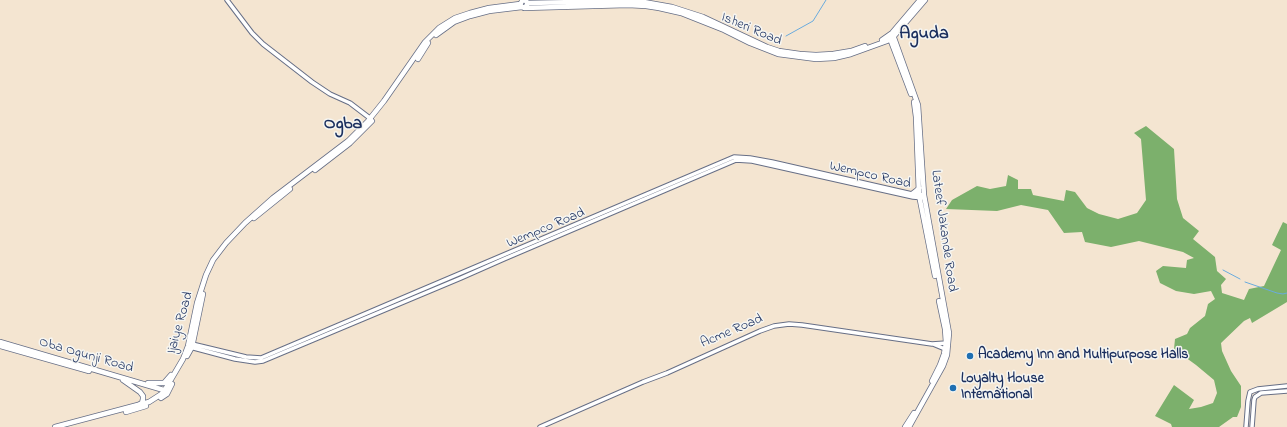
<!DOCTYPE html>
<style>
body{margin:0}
canvas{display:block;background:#f4e5d1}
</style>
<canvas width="1287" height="427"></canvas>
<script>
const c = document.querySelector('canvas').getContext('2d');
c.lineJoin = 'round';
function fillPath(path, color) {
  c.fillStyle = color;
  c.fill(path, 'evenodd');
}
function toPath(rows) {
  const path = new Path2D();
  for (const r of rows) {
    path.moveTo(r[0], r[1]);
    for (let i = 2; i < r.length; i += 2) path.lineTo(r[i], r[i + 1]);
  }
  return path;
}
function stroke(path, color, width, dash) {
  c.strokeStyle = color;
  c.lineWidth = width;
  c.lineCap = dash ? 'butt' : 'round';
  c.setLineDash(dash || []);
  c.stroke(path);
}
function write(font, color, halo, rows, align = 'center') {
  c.font = font + ' "Indie Flower",sans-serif';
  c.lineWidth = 3;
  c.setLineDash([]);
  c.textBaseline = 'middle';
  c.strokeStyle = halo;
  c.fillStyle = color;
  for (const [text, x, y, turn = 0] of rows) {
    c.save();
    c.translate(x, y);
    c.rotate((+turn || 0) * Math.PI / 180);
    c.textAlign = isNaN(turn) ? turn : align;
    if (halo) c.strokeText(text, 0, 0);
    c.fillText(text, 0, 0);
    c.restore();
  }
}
const forest = toPath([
 [1146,126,1174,149,1177,199,1183,218,1199,231,1193,239,1215,257,1217,271,1226,279,1221,285,1222,293,1244,300,1249,289,1264,286,1281,250,1272,245,1283,222,1287,224,1287,302,1252,323,1250,318,1244,321,1221,343,1222,351,1231,371,1241,386,1241,407,1237,417,1233,417,1219,427,1172,427,1171,424,1155,416,1174,385,1194,400,1189,409,1201,407,1213,403,1217,393,1214,380,1196,365,1174,349,1175,339,1187,334,1190,328,1205,316,1208,304,1215,299,1211,291,1194,294,1176,291,1160,283,1156,271,1163,266,1186,268,1187,260,1194,258,1183,252,1139,241,1111,247,1085,242,1082,232,1064,233,1048,210,1021,205,997,211,946,209,952,200,977,186,990,189,1006,186,1008,175,1018,180,1018,189,1031,189,1033,195,1064,201,1066,190,1075,192,1087,208,1099,214,1118,219,1137,213,1146,200,1141,139,1134,133]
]);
const stream = toPath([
 [786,36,813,21,826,0],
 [1223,270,1240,279],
 [1245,282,1277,293,1283,294,1287,293]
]);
const minor = toPath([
 [227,0,252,33,263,44,312,82,330,94,350,103,371,119],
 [192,344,246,357,261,358,734,157,750,158,772,162,912,194,924,195],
 [933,344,945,349],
 [190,347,235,359,255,362,263,361,461,278,504,259,736,160,752,161,913,197,924,198],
 [540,427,643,382,667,373,760,331,774,326,789,324,802,325,932,344,947,343],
 [1246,427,1248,401,1250,392,1258,389,1287,386],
 [1252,427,1254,400,1255,397,1261,393,1287,391]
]);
const major = toPath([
 [527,3,629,1,644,2,672,7,703,17,767,47,779,51,800,54,816,55,833,54,851,51,865,46],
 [525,7,527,5,527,2,524,0,522,1,520,5,524,8,628,5,646,6,659,8,681,13,724,30,750,43,778,54,816,59,834,58,851,54,887,41,894,36,925,0],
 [436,35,454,22,470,16,489,11,522,7],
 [893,35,918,105,924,195,949,333,947,355,943,366,909,427],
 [889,36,911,94],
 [882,40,892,33,920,0],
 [418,59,428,43],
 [914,102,916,117,919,195,935,276],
 [315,170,350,143,372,121],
 [912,194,916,191,919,188],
 [254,218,290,189],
 [0,342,167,391],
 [0,346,89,371],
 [187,356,192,347,203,294],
 [123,380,140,392,143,396,143,399,142,403,138,405],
 [932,381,940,365,944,354,946,343,945,329,939,301],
 [148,383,164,383,171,375],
 [161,398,167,394,172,384],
 [126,412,146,406],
 [55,427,149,402,163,393,183,359,188,346,197,303,206,275,213,260,226,243,245,223,273,198,348,141,368,121,384,101,425,42,439,28,455,18,470,13,489,8,520,4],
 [905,427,914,413]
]);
const markers = [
 [970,356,4,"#1f6fb2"],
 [953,388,4,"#1f6fb2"]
];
const streetNames = [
 ["Isheri Road",751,30,23],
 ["Wempco Road",870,176,13],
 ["Wempco Road",546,229,-23],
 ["Lateef Jakande Road",943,231,82],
 ["Ijaiye Road",181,323,-74],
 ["Acme Road",732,332,-23],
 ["Oba Ogunji Road",86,356,16]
];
const poiNames = [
 ["Academy Inn and Multipurpose Halls",978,356],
 ["Loyalty House",961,380],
 ["International",961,396]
];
const districtNames = [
 ["Aguda",924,35],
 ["Ogba",343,125]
];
fillPath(forest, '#7cb06c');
stroke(stream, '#6aabdd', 1);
stroke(minor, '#676f86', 5.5);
stroke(major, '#676f86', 6);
stroke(minor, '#fff', 3.5);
stroke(major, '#fff', 4.5);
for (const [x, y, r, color] of markers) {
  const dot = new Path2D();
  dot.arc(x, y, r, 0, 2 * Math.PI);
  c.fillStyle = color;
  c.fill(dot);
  stroke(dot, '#f6f6f2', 1.5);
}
write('14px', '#1b2f5e', '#f6f6f2', streetNames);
write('bold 14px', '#1b2f5e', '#f6f6f2', poiNames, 'left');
write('bold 18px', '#1b2f5e', '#f6f6f2', districtNames);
</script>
